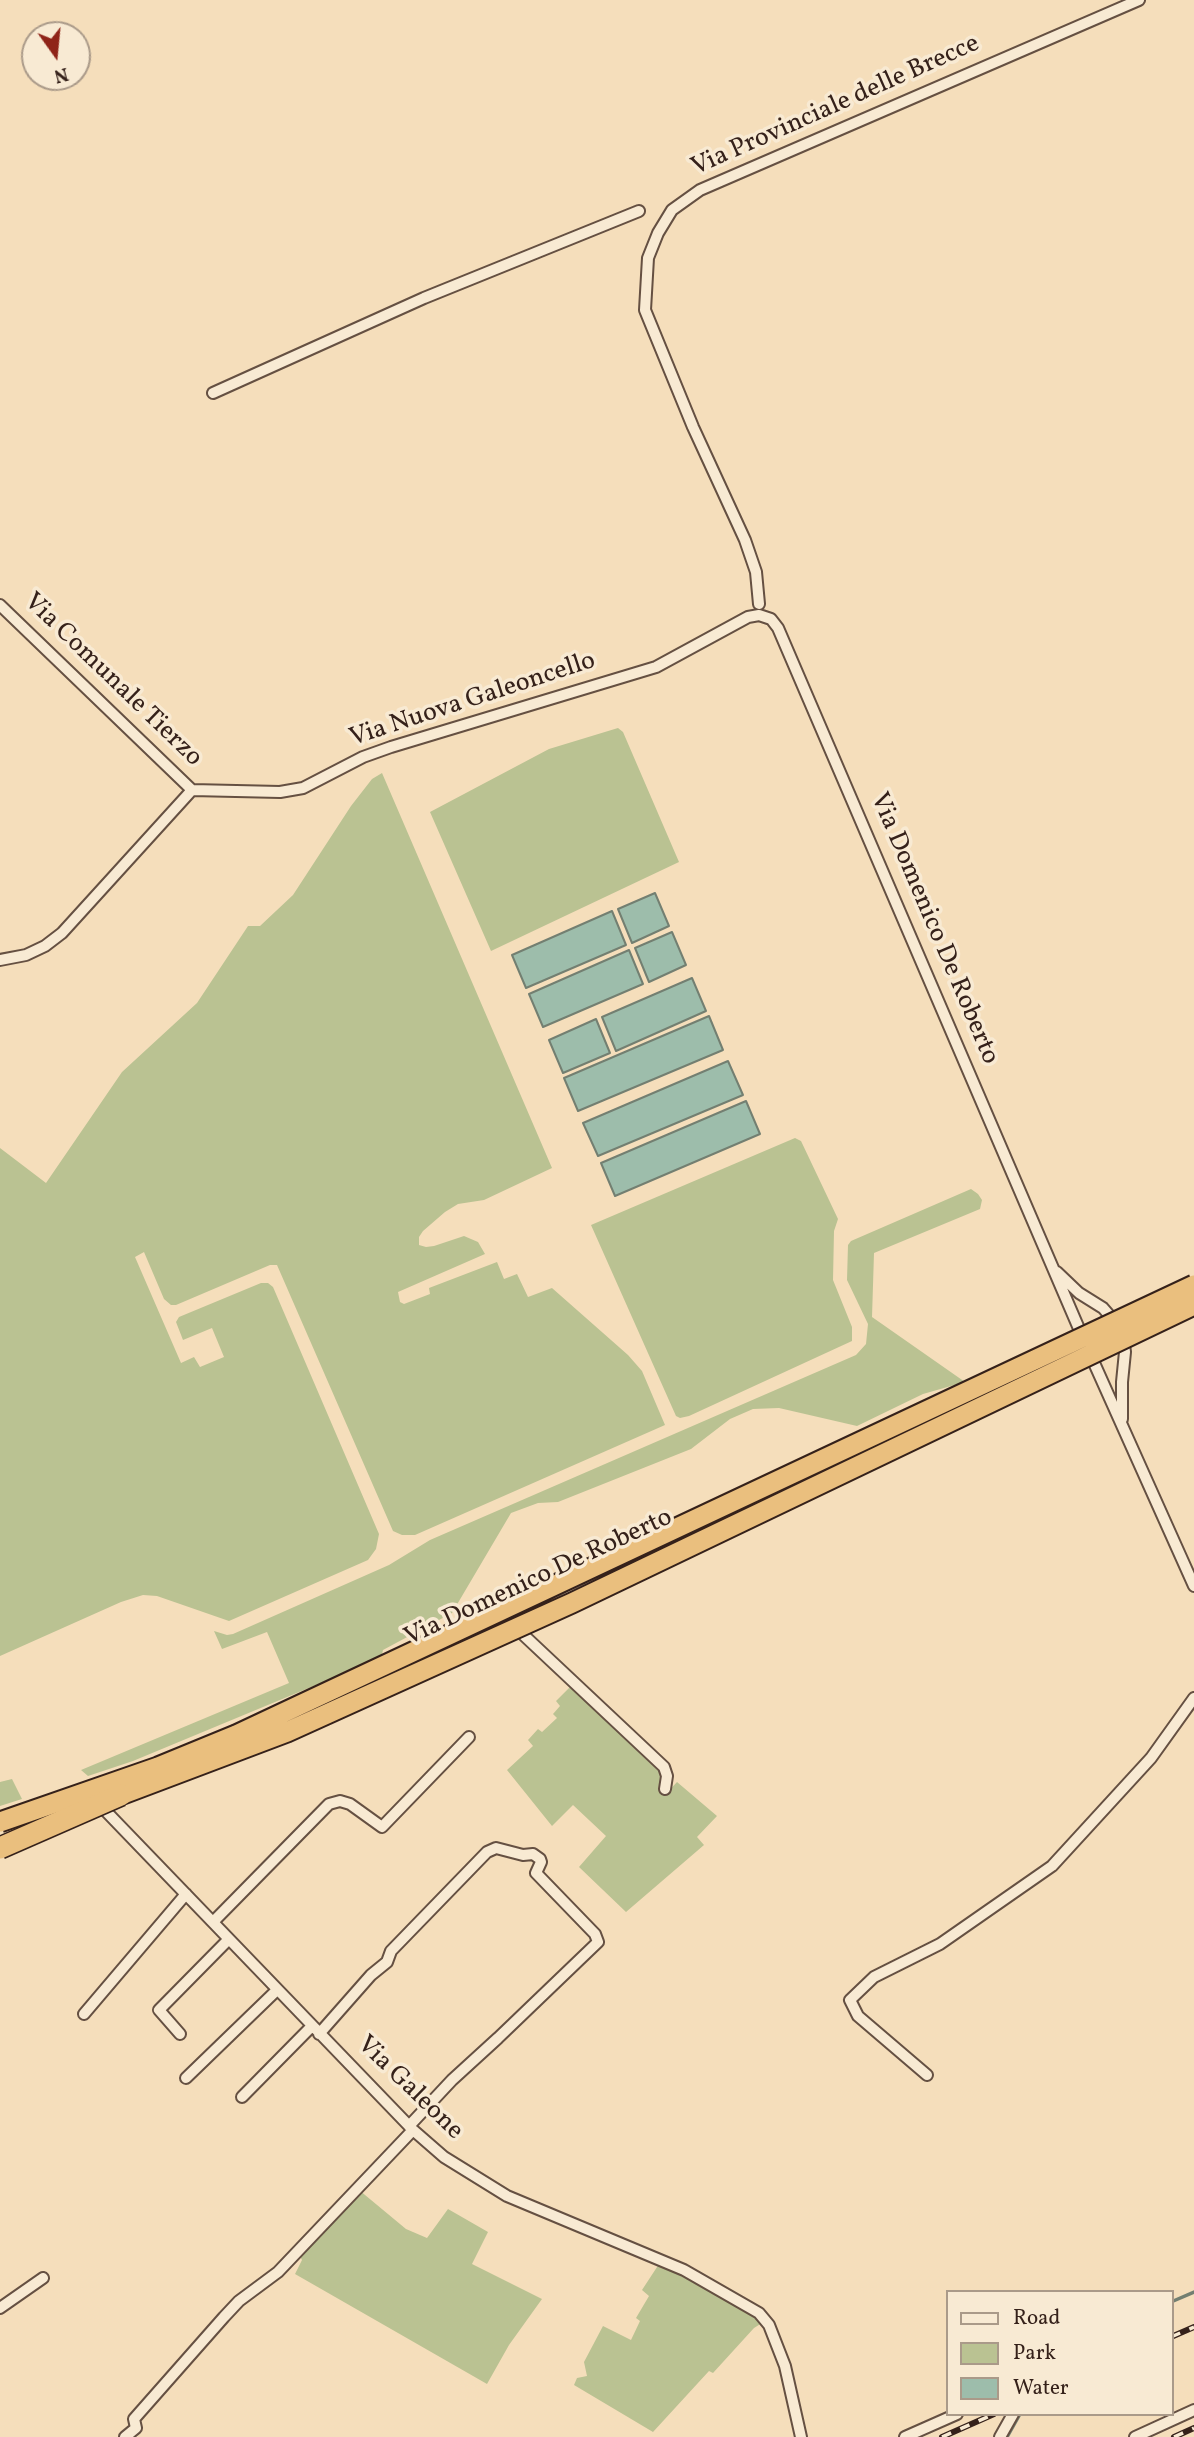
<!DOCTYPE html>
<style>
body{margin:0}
#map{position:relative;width:1194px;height:2437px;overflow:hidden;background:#f5debb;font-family:Vollkorn,serif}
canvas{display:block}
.legend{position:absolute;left:946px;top:2290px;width:228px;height:126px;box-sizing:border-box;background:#f8ead3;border:2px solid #aa9a89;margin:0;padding:9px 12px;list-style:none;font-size:21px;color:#35211a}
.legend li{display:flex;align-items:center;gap:14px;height:35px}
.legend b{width:35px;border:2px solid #aa9a89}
.north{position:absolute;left:21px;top:21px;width:70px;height:70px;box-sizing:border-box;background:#f8ead3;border:2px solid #aa9a89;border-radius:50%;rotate:165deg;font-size:19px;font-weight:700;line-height:28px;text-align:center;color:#35211a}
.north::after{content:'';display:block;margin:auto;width:24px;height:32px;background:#8f2418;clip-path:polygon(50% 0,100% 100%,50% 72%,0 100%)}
</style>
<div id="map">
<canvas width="1194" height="2437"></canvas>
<ul class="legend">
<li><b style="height:9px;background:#f8ead3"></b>Road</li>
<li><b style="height:19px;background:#bac292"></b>Park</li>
<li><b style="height:19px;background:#9dbdab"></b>Water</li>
</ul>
<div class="north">N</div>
</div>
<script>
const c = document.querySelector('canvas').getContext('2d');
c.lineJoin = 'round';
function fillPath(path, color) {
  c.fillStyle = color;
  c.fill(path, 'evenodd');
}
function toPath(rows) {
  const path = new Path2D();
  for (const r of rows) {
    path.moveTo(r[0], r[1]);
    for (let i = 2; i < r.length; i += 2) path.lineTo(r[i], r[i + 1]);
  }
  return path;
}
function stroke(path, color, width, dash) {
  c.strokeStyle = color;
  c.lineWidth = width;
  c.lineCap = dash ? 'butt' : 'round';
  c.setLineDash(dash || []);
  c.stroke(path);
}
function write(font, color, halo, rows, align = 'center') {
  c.font = font + ' Vollkorn,serif';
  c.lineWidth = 7;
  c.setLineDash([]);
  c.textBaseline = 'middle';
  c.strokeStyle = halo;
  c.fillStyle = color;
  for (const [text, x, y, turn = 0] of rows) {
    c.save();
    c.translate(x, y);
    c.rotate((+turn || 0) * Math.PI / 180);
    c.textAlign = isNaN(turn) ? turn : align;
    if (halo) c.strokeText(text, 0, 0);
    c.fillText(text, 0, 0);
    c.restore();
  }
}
const green = toPath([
 [618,728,623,732,679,862,491,951,430,812,549,749],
 [382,773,552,1168,484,1200,458,1204,445,1212,423,1231,419,1237,419,1245,426,1247,434,1246,464,1236,478,1242,485,1254,398,1292,400,1302,404,1304,430,1294,429,1288,497,1262,504,1279,517,1274,528,1297,552,1288,628,1355,642,1371,665,1425,415,1535,402,1535,393,1531,277,1265,270,1265,176,1305,171,1305,164,1299,144,1252,135,1257,181,1363,194,1357,200,1367,224,1357,212,1328,183,1340,176,1322,179,1317,261,1283,268,1283,273,1287,379,1534,376,1549,368,1560,229,1621,157,1596,143,1595,121,1602,0,1656,0,1148,46,1183,122,1072,197,1003,248,926,260,926,293,895,351,806,372,779],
 [795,1138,801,1141,838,1219,834,1231,833,1280,852,1327,852,1341,689,1416,680,1418,676,1416,591,1225],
 [971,1189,978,1194,982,1200,980,1209,874,1253,872,1317,965,1382,923,1394,857,1426,779,1408,753,1409,730,1419,691,1449,558,1502,538,1503,511,1513,452,1613,383,1650,381,1658,133,1761,88,1776,81,1770,289,1683,267,1632,222,1649,214,1631,227,1635,233,1634,389,1565,430,1540,856,1355,866,1344,868,1324,847,1280,848,1245,851,1241],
 [570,1687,661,1773,660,1776,665,1780,659,1788,665,1795,677,1782,717,1816,697,1837,704,1845,626,1912,579,1867,606,1836,573,1805,552,1826,507,1770,533,1746,528,1740,538,1729,542,1732,557,1718,553,1714,560,1706,556,1701],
 [12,1779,22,1799,0,1806,0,1782],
 [359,2190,406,2229,427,2238,448,2209,488,2232,472,2264,542,2299,509,2345,487,2384,295,2274,302,2260,299,2254],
 [659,2264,688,2276,739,2306,762,2323,754,2328,713,2373,709,2371,653,2432,574,2385,577,2378,587,2376,584,2362,603,2326,631,2340,640,2321,636,2318,649,2296,642,2290]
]);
const water = toPath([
 [655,893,669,926,632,943,618,909,655,893],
 [612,911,626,945,526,988,512,955,612,911],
 [672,932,686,965,649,982,635,948,672,932],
 [629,950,643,984,543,1027,529,994,629,950],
 [692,978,706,1011,616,1051,602,1017,692,978],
 [709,1016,723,1050,578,1111,564,1078,709,1016],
 [596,1019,610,1053,563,1073,549,1040,596,1019],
 [728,1061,743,1095,598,1156,583,1123,728,1061],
 [746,1101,760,1134,615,1196,601,1163,746,1101]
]);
const stream = toPath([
 [1171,2302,1194,2292],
 [1007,2437,1020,2414]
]);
const minor = toPath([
 [213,393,424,298,639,211],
 [759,604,756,572,745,540,693,427,645,310,648,258,658,233,672,210,700,190,1139,0],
 [0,605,192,790],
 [192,790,280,792,303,788,363,757,391,747,656,667,748,617,759,615,771,619,778,628,1086,1345,1194,1586],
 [0,960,26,955,45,946,62,933,192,790],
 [1057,1272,1079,1293,1103,1308,1116,1323],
 [1122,1419,1122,1382,1125,1352,1123,1337],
 [515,1627,664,1767,667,1776,665,1789],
 [374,1682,809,1477],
 [98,1803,413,2130,444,2157,507,2196,684,2270,759,2313,769,2325,785,2366,801,2437],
 [213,1922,329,1804,340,1801,350,1804,382,1827,469,1737],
 [84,2014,186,1894],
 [180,2034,159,2010,229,1939],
 [319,2034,371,1975,387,1962,391,1951,487,1852,496,1848,523,1855,533,1854,540,1859,541,1862,536,1873,595,1934,598,1942,498,2038,452,2080,409,2126],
 [927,2075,858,2016,850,2000,874,1977,940,1944,1052,1866,1151,1758,1194,1698],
 [186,2078,277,1990],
 [242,2097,312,2026],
 [0,2308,43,2278],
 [125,2437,136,2428,134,2419,224,2317,239,2301,278,2272,413,2130],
 [905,2437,957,2414],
 [1000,2437,1013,2414],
 [1135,2437,1194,2410]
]);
const rail = toPath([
 [1171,2337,1194,2327],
 [942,2437,994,2414],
 [1174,2437,1194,2428]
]);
const trunkBridge = toPath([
 [107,1800,287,1732,572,1603,1194,1305],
 [0,1822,158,1767,236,1735,1194,1285]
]);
const motorwayBridge = toPath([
 [0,1848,121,1795]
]);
const streetNames = [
 ["Via Provinciale delle Brecce",836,107,-24],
 ["Via Comunale Tierzo",112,681,44],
 ["Via Nuova Galeoncello",473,701,-18],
 ["Via Domenico De Roberto",933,929,67],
 ["Via Domenico De Roberto",539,1579,-25],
 ["Via Galeone",409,2089,44]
];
fillPath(green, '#bac292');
fillPath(water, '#9dbdab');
stroke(water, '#737f71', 2);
stroke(stream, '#737f71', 3.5);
stroke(minor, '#655042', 14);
stroke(minor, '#f8ead3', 10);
stroke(rail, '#35211a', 6);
stroke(rail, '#f8ead3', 3.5, [10]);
stroke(trunkBridge, '#35211a', 23, []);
stroke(motorwayBridge, '#35211a', 24, []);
stroke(trunkBridge, '#eabf7e', 19);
stroke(motorwayBridge, '#eabf7e', 21);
write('26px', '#35211a', '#f8ead3', streetNames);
</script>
